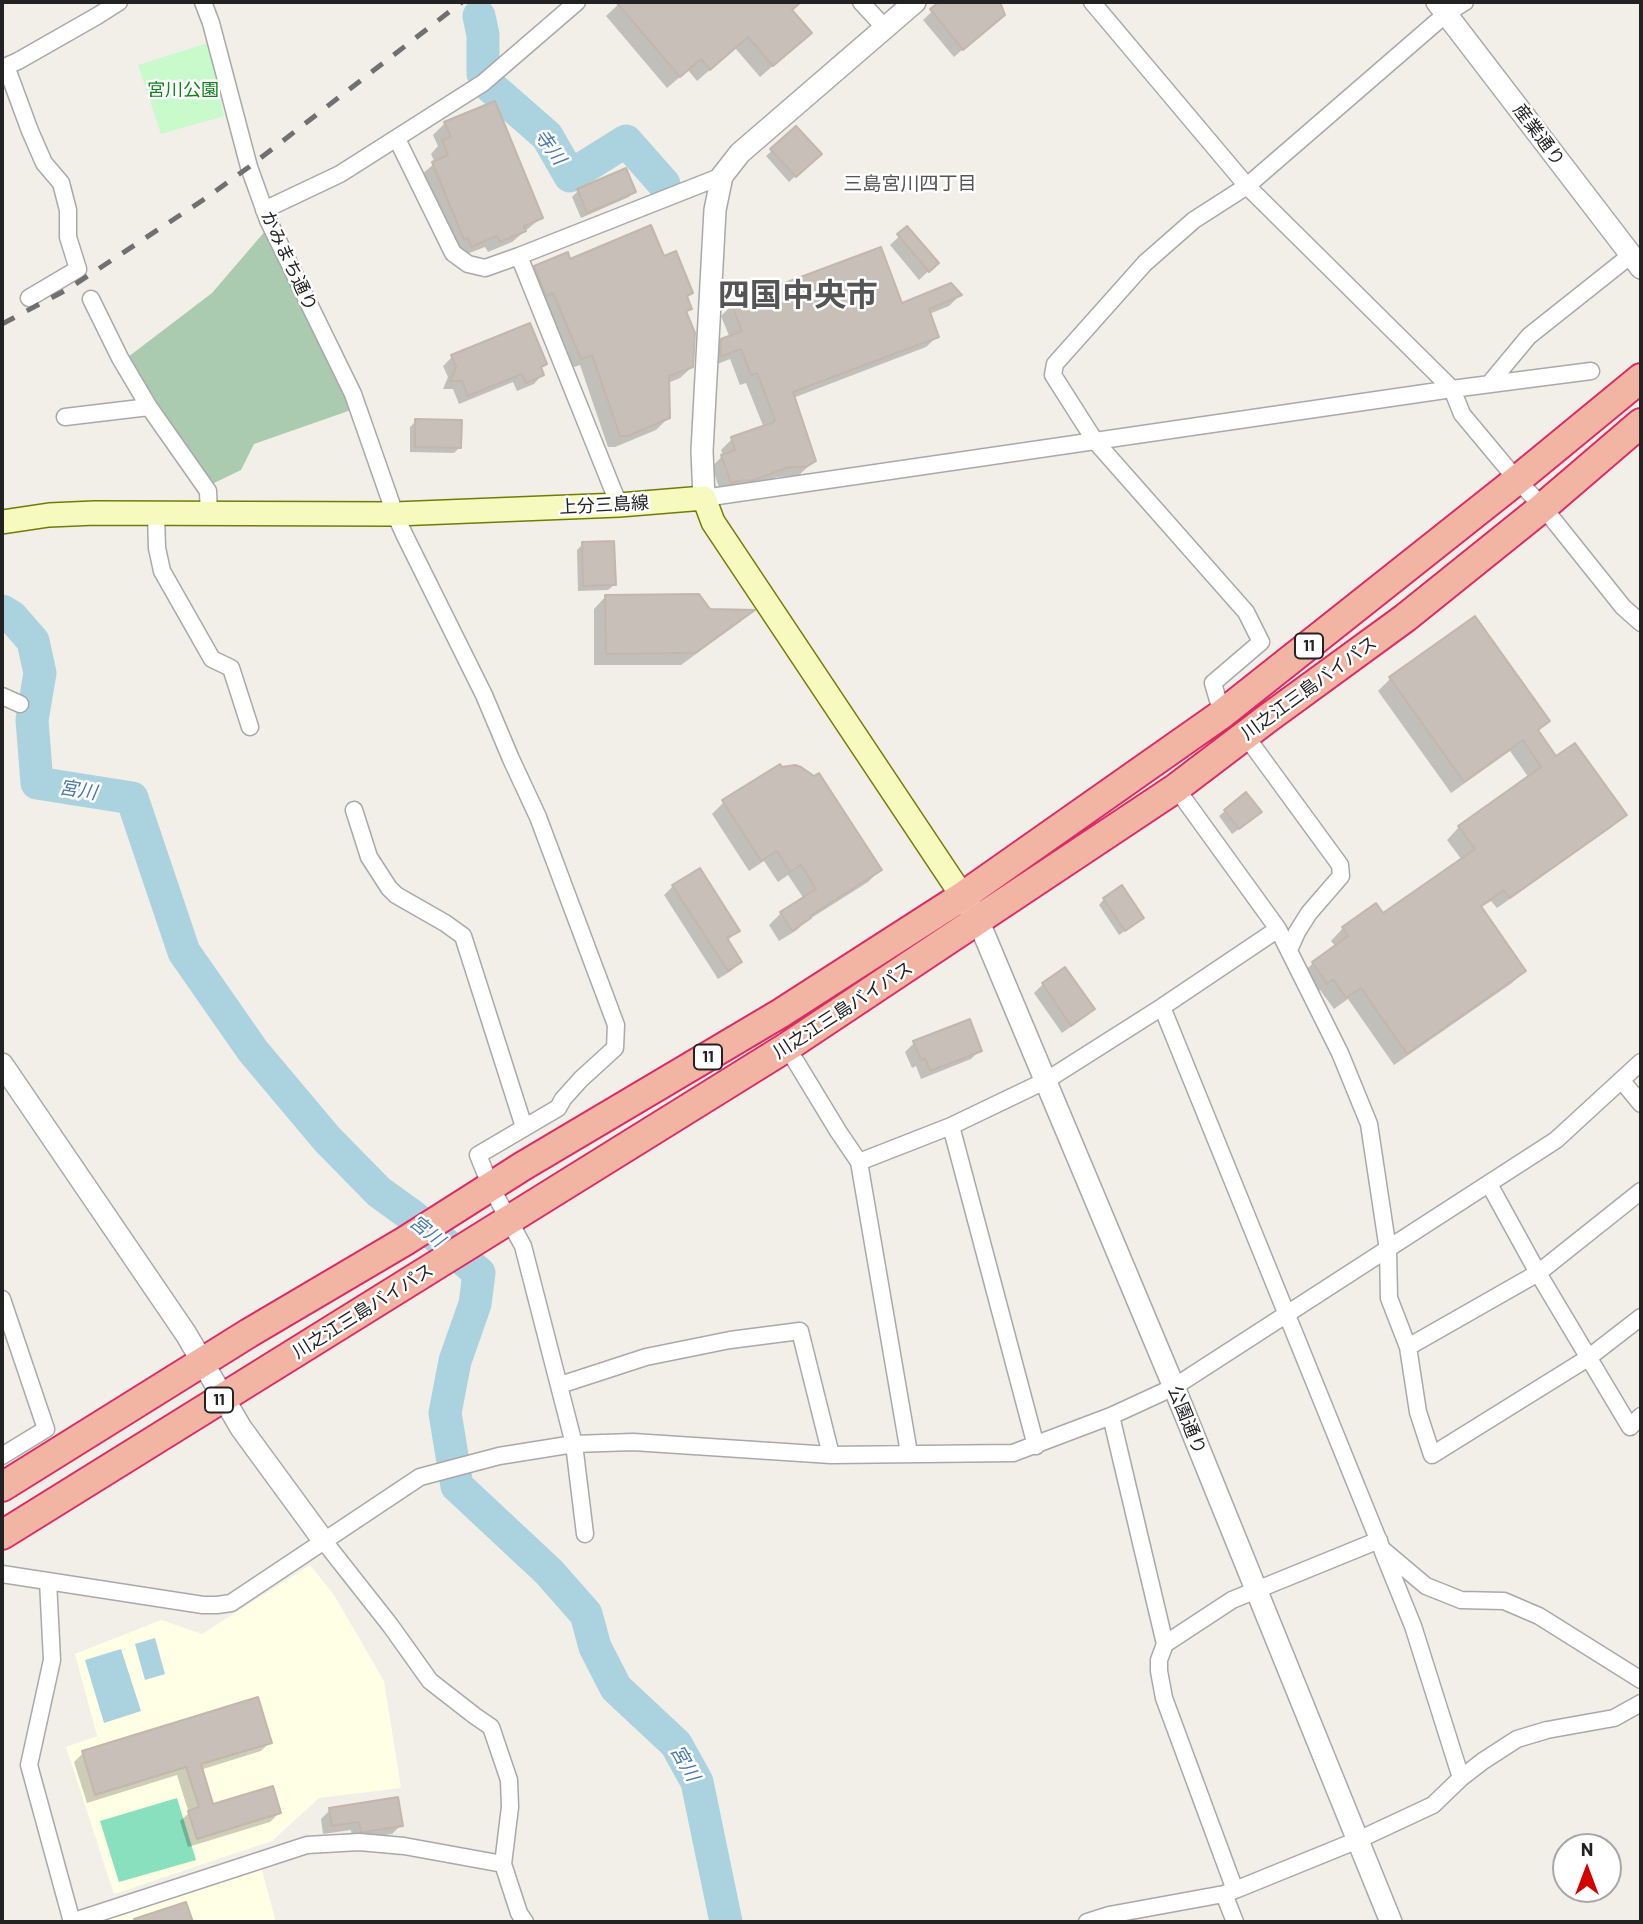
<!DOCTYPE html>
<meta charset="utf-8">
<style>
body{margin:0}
#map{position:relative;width:1643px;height:1924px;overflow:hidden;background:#f2efe9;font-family:Barlow,sans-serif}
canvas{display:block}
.frame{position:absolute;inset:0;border:4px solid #222;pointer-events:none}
.north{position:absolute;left:1552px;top:1833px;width:70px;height:70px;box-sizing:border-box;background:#fff;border:2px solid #a7a7a7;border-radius:50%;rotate:0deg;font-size:19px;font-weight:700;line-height:28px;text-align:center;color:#222}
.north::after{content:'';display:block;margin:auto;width:24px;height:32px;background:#d40000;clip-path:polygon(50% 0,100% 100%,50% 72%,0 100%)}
</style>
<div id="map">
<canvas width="1643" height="1924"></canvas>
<div class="frame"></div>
<div class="north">N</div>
</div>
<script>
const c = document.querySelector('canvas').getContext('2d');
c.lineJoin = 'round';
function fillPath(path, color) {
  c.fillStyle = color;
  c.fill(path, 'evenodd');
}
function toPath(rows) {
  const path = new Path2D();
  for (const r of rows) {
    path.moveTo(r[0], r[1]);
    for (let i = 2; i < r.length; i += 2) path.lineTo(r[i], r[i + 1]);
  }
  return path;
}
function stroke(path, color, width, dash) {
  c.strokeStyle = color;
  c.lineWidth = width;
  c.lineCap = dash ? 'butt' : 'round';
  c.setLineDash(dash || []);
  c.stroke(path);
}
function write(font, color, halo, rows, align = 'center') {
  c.font = font + ' Barlow,"Noto Sans JP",sans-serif';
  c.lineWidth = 5;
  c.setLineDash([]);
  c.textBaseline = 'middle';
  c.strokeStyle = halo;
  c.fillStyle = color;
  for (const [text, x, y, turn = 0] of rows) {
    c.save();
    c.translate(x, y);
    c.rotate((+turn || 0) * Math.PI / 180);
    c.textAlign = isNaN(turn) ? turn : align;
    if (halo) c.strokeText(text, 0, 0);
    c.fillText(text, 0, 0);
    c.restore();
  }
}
const education = toPath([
 [310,1565,334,1595,384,1681,401,1788,319,1798,272,1841,114,1894,66,1747,97,1736,75,1654,161,1620,202,1634],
 [261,1867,276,1922,94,1922]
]);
const cemetery = toPath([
 [266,230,354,409,254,444,241,470,210,485,128,357,212,293]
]);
const park = toPath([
 [208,43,224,116,161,134,138,65]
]);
const pitch = toPath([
 [177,1798,196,1860,119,1882,100,1821]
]);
const water = toPath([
 [155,1638,165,1674,145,1680,135,1644],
 [121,1649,141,1711,104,1723,85,1660]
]);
const shadow = toPath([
 [621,2,801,2,790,11,797,45,760,77,735,48,697,81,688,70,667,88,606,16],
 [942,2,999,2,1003,14,954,57,923,20],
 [445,123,541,218,512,242,488,252,485,247,459,257,421,175,435,163,431,154,438,146,433,135],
 [796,129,819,154,789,182,766,156],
 [578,191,634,191,629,197,581,218,572,197],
 [907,229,937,263,919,280,890,245],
 [663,258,691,293,686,298,690,308,685,313,692,367,680,378,668,383,668,418,656,430,615,447,608,447,580,365,569,369,524,279,535,267,569,261],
 [960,295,949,306,929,314,937,337,926,347,793,398,814,461,798,476,777,477,741,490,721,493,712,467,723,455,721,450,732,439,764,428,746,383,740,385,730,359,710,367,711,352,722,340,730,338,721,316,732,305,901,305],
 [452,357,545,364,540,369,542,375,534,384,517,391,513,382,459,404,453,389,443,389,448,377,443,366],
 [416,421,460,447,454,453,410,452,410,427],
 [583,544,614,585,608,590,578,591,577,550],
 [606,596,709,611,751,612,740,622,681,665,594,665,594,609],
 [1390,679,1548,720,1537,731,1556,758,1624,814,1612,827,1497,908,1491,901,1480,908,1524,971,1512,983,1394,1065,1348,999,1334,1009,1320,990,1314,994,1301,975,1313,963,1336,947,1331,941,1343,928,1382,916,1462,860,1447,840,1459,827,1529,778,1510,751,1451,793,1378,691],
 [724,802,880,870,868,882,805,922,797,930,779,941,769,925,781,913,804,899,788,875,778,882,764,861,749,871,712,814],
 [1225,811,1254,818,1232,834,1219,816],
 [673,886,738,930,727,941,740,962,731,971,718,979,664,895],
 [1104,899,1136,923,1119,935,1099,905],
 [1043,984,1092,1009,1083,1018,1062,1033,1034,993],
 [914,1043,980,1050,971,1059,921,1079,916,1066,912,1068,905,1052],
 [270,1742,261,1751,200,1770,212,1807,279,1813,270,1822,188,1847,180,1821,189,1813,177,1775,87,1803,74,1762,83,1753],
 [330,1810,401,1825,392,1834,352,1840,351,1830,323,1834,321,1819]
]);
const river = toPath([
 [479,16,483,35,483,74,491,87,547,136,570,176,626,141,664,184],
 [2,611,12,617,33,641,40,673,32,720,37,783,132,798,184,952,253,1051,327,1139,379,1192,415,1218,479,1273,475,1304,455,1361,445,1413,457,1486,549,1572,586,1614,595,1647,616,1688,676,1744,697,1782,726,1922]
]);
const building = toPath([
 [616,2,801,2,792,10,812,33,773,66,748,37,710,70,701,59,680,77,616,2],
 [939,2,1000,2,1005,15,963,50,930,9,939,2],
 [495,101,543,218,524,226,526,231,500,242,497,236,471,247,468,238,464,240,432,162,448,155,442,140,451,137,444,122,495,101],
 [796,126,822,154,796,177,770,149,796,126],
 [626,168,636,192,587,213,577,189,626,168],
 [651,225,664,256,676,251,693,293,687,296,692,309,686,311,695,333,693,367,669,376,670,418,628,436,620,436,592,355,581,359,553,293,546,296,534,266,568,252,570,259,651,225],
 [907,226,939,263,929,272,897,234,907,226],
 [881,247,902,303,951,283,962,295,929,309,939,337,793,392,816,461,806,467,789,467,754,480,746,481,745,480,731,483,721,455,735,450,731,437,774,422,775,420,757,373,751,375,741,349,720,357,721,339,742,331,731,303,881,247],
 [530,323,547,364,541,367,544,375,526,383,522,374,468,396,462,381,450,381,456,367,451,355,530,323],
 [415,419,462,420,461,448,415,447,415,419],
 [614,541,616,585,583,586,582,542,614,541],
 [699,594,710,609,755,610,695,653,606,654,605,595,699,594],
 [1475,616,1550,721,1538,730,1556,756,1575,743,1627,815,1510,898,1504,890,1481,906,1526,971,1407,1054,1361,988,1346,998,1333,979,1327,984,1312,962,1348,936,1342,927,1376,903,1383,913,1475,849,1458,826,1541,767,1523,740,1464,782,1389,677,1475,616],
 [780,764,782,767,795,765,801,767,814,776,819,773,882,870,810,916,811,918,792,931,780,912,816,889,801,865,790,872,777,851,761,861,722,800,780,764],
 [1246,792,1262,812,1239,829,1224,810,1246,792],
 [700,868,740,931,727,938,742,962,728,971,672,885,700,868],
 [1122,885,1144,918,1125,931,1103,898,1122,885],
 [1065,967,1095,1009,1071,1026,1042,983,1065,967],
 [970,1019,982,1051,930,1071,925,1058,921,1060,913,1041,970,1019],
 [258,1697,272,1743,201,1764,213,1804,273,1786,281,1813,197,1839,188,1811,199,1807,186,1767,95,1795,82,1751,258,1697],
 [398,1797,403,1826,364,1832,361,1832,359,1822,332,1826,329,1808,398,1797],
 [186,1902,193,1922,135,1922,134,1919,186,1902]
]);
const minor = toPath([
 [203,2,211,23,249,167,268,220,353,394,395,514,405,536,484,695,511,759,538,817,616,1025,615,1048,581,1079,563,1099,558,1108,478,1155,491,1187,523,1246,574,1444,585,1534],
 [861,2,885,28],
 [1092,2,1247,186,1452,389,1462,414,1517,480,1543,507,1623,607,1641,623],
 [6,66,30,131,44,163,61,183,68,210,68,237,78,269,29,298],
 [2,68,18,61,97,16,119,2],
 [397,139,453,253,468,264,485,268,519,256,722,176],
 [264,210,340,174,483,83,577,2],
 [519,256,619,505],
 [91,299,120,358,149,407,208,491,209,515],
 [1489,384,1529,336,1631,255],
 [65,417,149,407],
 [704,498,1452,389,1591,371],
 [156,514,157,548,162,571,212,659,231,668,250,727],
 [2,696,20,704],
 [1222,714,1213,683,1261,642,1246,612,1095,441,1053,375,1055,364,1145,263,1194,220,1247,186,1447,13,1465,2],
 [1245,735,1340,865,1341,876,1309,913,1297,932,1289,950],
 [1176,788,1278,929,1340,1053,1369,1124,1388,1250,1389,1298,1408,1347,1418,1412,1432,1455,1588,1358,1641,1317],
 [354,810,369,857,389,888,396,895,445,923,463,936,524,1127],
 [1162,1007,1382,1549,1426,1586,1461,1600,1504,1601,1539,1616,1641,1680],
 [787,1047,838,1131,859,1162,909,1453],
 [1622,1081,1641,1104],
 [951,1126,1036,1446],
 [859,1162,951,1126,1047,1080,1162,1007,1278,929],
 [1489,1184,1538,1273,1630,1427,1641,1416],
 [2,1299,46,1429,2,1456],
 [1408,1347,1538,1273,1641,1191],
 [560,1385,646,1357,730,1340,800,1331,831,1455],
 [1111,1416,1165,1644],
 [323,1540,390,1625,430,1681,475,1716,491,1727,509,1780,510,1807,503,1864,519,1913,525,1922],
 [1383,1552,1413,1626,1461,1778],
 [2,1574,203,1605,217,1605,231,1603,420,1477,499,1456,574,1444,633,1442,831,1455,1013,1453,1111,1416,1174,1387,1556,1140,1641,1062],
 [48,1581,52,1660,29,1765,72,1922],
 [1235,1890,1164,1698,1159,1671,1159,1660,1165,1644,1232,1600,1379,1540],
 [1224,1894,1235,1922],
 [71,1922,307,1845,359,1842,404,1846,503,1864],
 [1087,1922,1109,1915,1224,1894,1235,1890,1358,1840,1433,1805,1461,1778,1483,1761,1517,1739,1547,1730,1614,1718,1641,1703]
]);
const tertiary = toPath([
 [1437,2,1641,268],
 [704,498,702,451,715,210,722,176,740,153,915,2],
 [978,920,1174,1387,1391,1922],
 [2,1064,186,1334,241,1428,323,1540]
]);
const secondary = toPath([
 [2,522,49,515,95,513,395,514,619,505,704,498,713,522,971,909]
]);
const trunk = toPath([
 [2,1487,249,1333,405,1241,523,1166,781,1013,963,896,1222,714,1517,480,1641,378],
 [2,1535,787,1047,1176,788,1268,718,1405,618,1543,507,1641,423]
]);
const rail = toPath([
 [2,324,68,289,203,200,249,167,462,2]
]);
const shields = [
 [1309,646,28],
 [708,1057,28],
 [219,1400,28]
];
const shieldNames = [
 ["11",1309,646],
 ["11",708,1057],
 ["11",219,1400]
];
const parkNames = [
 ["宮川公園",183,90]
];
const streetNames = [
 ["産業通り",1539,135,53],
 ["かみまち通り",289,261,65],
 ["上分三島線",604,505,-3],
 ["川之江三島バイパス",1309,688,-36],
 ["川之江三島バイパス",843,1010,-33],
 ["川之江三島バイパス",363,1311,-32],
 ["公園通り",1187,1420,68]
];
const waterNames = [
 ["寺川",550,147,54],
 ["宮川",78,790,9],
 ["宮川",427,1231,39],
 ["宮川",685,1763,60]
];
const neighbourhoodNames = [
 ["三島宮川四丁目",910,184]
];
const townNames = [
 ["四国中央市",798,295]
];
fillPath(education, '#ffffe5');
fillPath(cemetery, '#aacbaf');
fillPath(park, '#c8facc');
fillPath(pitch, '#88e0be');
fillPath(water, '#aad3df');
fillPath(shadow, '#0003');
stroke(river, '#aad3df', 33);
fillPath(building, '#c7bfb8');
stroke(building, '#c4b6ab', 2);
stroke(minor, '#a9a9a9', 19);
stroke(tertiary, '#a9a9a9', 24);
stroke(secondary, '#707d05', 26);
stroke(trunk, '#dc2a67', 32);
stroke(minor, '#fff', 16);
stroke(tertiary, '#fff', 21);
stroke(secondary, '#f7fabf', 23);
stroke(trunk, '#f2b4a3', 28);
stroke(rail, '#707070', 5, [14, 14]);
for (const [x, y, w] of shields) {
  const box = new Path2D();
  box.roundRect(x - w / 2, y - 12.5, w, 25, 5);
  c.fillStyle = '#fff';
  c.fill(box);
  stroke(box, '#222', 2);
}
write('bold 16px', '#222', null, shieldNames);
write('18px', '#0c8416', '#fff', parkNames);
write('18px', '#222', '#fff', streetNames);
write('italic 19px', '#4a7aab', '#fff', waterNames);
write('19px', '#555', '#fff', neighbourhoodNames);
write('bold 32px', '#555', '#fff', townNames);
</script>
